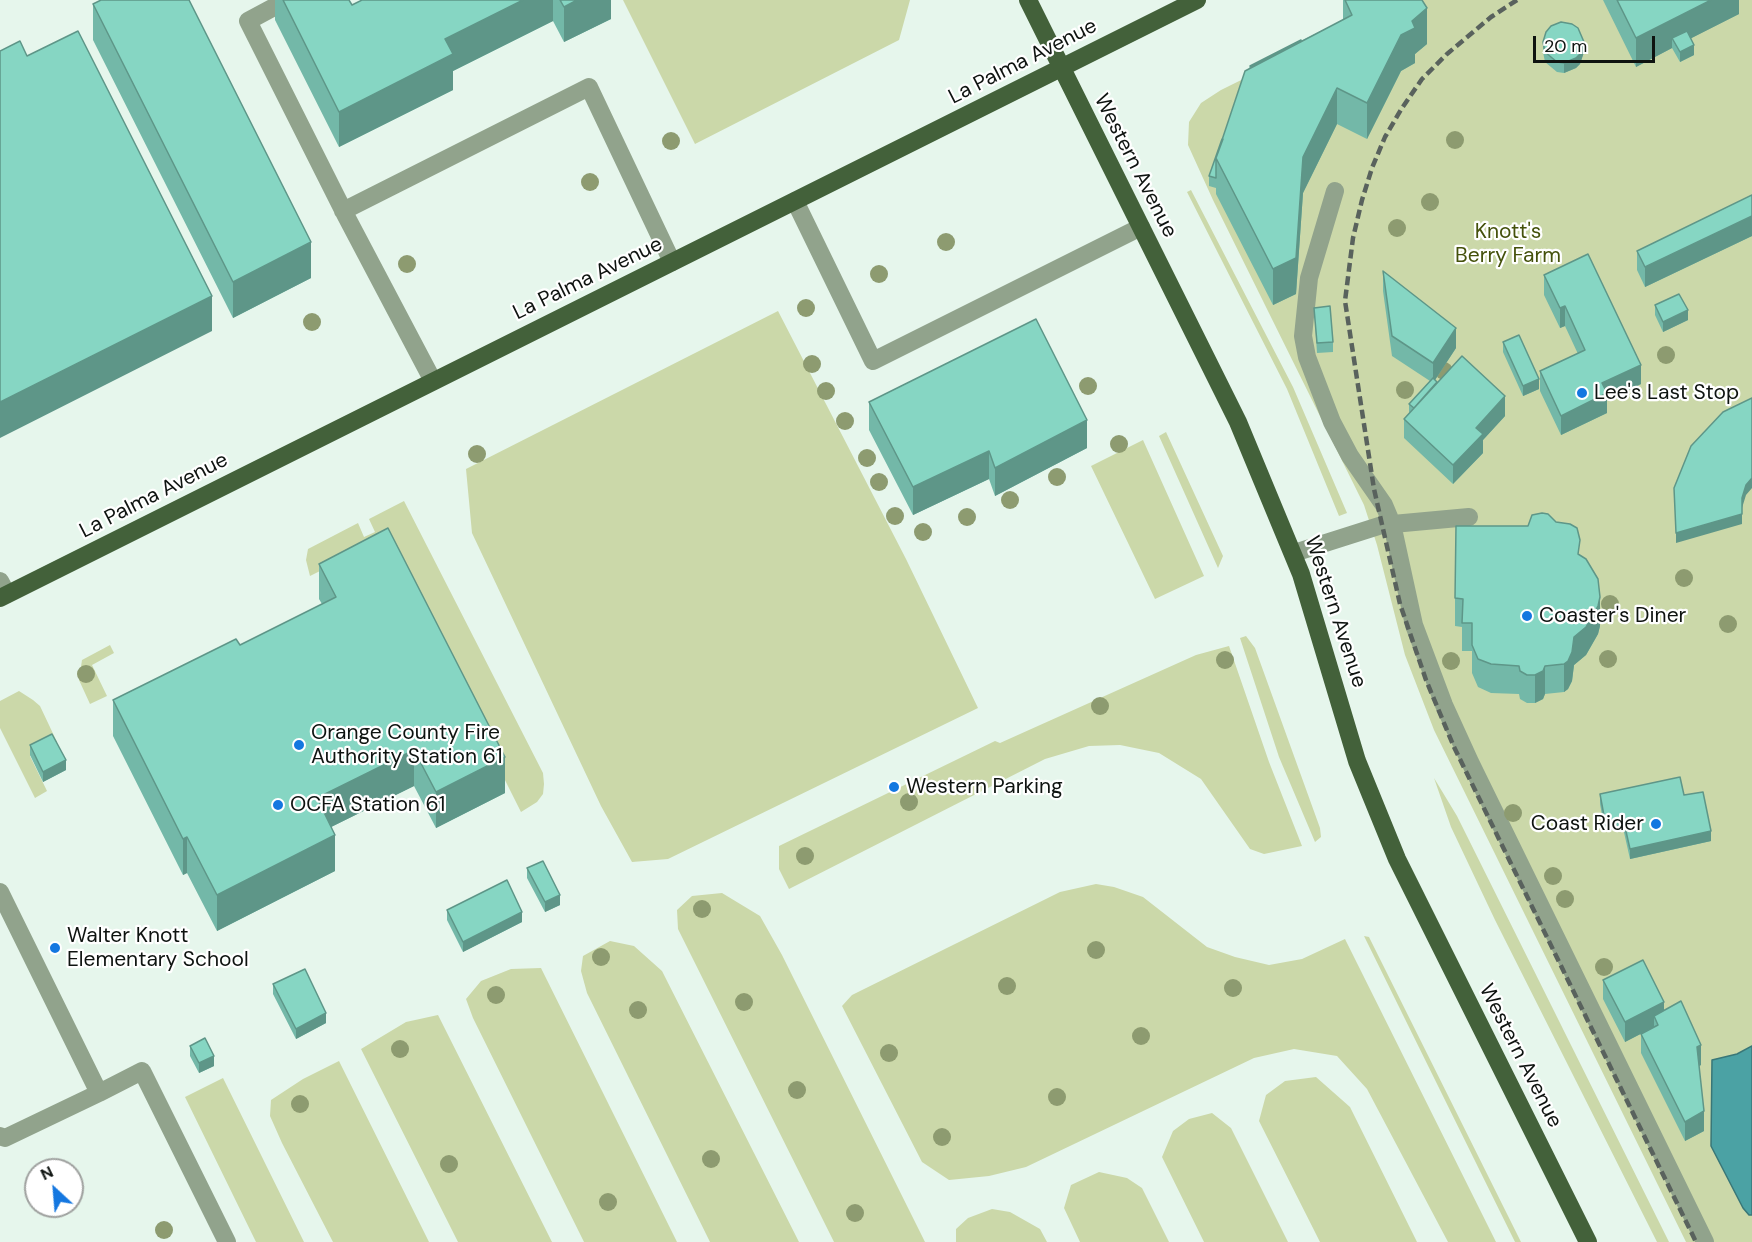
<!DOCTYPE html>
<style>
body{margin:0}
#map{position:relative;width:1752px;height:1242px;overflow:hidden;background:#e6f6ec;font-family:"DM Sans",sans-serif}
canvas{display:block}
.north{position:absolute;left:24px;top:1158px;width:60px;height:60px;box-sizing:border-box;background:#fff;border:2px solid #9fa19f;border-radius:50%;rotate:334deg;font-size:16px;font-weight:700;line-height:24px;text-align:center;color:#0e1310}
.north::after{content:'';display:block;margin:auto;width:21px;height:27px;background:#1477e0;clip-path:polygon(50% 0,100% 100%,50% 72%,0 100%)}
.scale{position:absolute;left:1533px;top:36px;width:122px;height:27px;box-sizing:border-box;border:3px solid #0e1310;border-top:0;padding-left:8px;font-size:18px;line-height:21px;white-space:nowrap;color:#0e1310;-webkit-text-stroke:4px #fff;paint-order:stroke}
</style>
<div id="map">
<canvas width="1752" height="1242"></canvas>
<div class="north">N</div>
<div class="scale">20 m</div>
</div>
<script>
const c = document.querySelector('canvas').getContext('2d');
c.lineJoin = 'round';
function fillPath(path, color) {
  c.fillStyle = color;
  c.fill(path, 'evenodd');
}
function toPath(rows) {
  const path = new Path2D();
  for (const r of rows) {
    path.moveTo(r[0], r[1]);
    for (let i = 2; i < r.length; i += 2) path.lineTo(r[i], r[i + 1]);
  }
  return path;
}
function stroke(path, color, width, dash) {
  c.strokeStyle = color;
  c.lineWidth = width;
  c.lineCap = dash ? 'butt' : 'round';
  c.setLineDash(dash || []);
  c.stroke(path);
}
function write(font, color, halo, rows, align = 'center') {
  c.font = font + ' "DM Sans",sans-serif';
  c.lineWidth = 4.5;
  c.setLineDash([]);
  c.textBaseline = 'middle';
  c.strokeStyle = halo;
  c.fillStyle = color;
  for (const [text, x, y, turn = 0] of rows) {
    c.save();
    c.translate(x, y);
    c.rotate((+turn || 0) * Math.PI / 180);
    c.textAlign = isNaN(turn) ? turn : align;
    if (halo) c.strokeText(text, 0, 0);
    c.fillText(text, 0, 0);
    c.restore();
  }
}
const green = toPath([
 [623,0,910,0,899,40,695,144],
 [1403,0,1752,0,1752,1242,1686,1242,1434,730,1405,655,1377,545,1364,505,1213,200,1188,145,1189,122,1201,103,1221,90],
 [1191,190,1293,387,1347,513,1339,516,1287,389,1187,192],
 [778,311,906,559,978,708,668,859,632,862,601,806,472,533,466,469],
 [1166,432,1223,556,1218,568,1159,436],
 [1143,440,1204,576,1155,599,1091,466],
 [404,501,543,773,544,784,543,794,537,802,521,812,384,539,310,576,306,560,308,549,358,523,364,537,375,532,369,519],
 [1246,636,1255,648,1320,828,1321,837,1315,842,1279,757,1240,638],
 [110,645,114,653,92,665,107,696,90,704,79,680,82,660],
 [1229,646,1269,762,1302,846,1264,854,1250,849,1201,779,1159,753,1120,745,1089,746,1045,759,789,889,779,869,779,846,995,741,1000,743,1196,655],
 [19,691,33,700,40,706,57,742,30,756,47,791,35,798,0,728,0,701],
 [1434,778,1457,816,1669,1242,1657,1242,1495,920,1451,827],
 [1096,884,1114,887,1143,897,1207,947,1235,957,1269,965,1302,959,1345,939,1496,1242,1448,1242,1367,1089,1337,1056,1294,1049,1254,1058,1026,1167,989,1176,949,1180,922,1162,842,1006,852,995,1060,892],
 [722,893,760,916,782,955,925,1242,834,1242,678,929,677,910,692,896],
 [1364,936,1369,937,1521,1242,1515,1242],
 [610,941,634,946,662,971,799,1242,710,1242,587,993,581,971,583,956],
 [541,968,677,1242,584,1242,473,1018,466,999,481,981,511,969],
 [438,1015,552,1242,458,1242,361,1049,406,1022],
 [339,1061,429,1242,333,1242,282,1143,270,1116,271,1100,303,1079],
 [1316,1077,1350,1107,1417,1242,1320,1242,1259,1121,1266,1095,1285,1081],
 [223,1078,304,1242,256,1242,185,1097],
 [1212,1113,1231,1128,1288,1242,1204,1242,1162,1157,1173,1131,1189,1119],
 [1099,1172,1127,1178,1142,1188,1169,1242,1080,1242,1064,1208,1071,1185],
 [992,1209,1010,1212,1040,1229,1047,1242,956,1242,956,1229,968,1218]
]);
const water = toPath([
 [1752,1046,1752,1215,1749,1215,1743,1208,1711,1146,1712,1060,1737,1054,1752,1046]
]);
const minor = toPath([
 [287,0,248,21,346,216,433,381],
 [1335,191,1309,278,1303,336,1307,357,1332,422,1350,456,1384,505,1392,524,1414,625,1444,705,1470,762,1705,1242],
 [795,201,873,361,1141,227],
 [343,211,589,87,672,262],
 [1294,553,1382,525,1469,517],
 [0,581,7,594],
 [0,892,99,1093,142,1071,227,1242],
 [0,1136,5,1138,99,1093]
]);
const major = toPath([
 [1028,0,1238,422,1301,574,1357,761,1397,859,1588,1242],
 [0,598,1197,0]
]);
const rail = toPath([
 [1517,0,1491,17,1447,54,1422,79,1402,108,1385,137,1372,168,1362,200,1353,238,1345,301,1374,489,1400,604,1426,680,1454,747,1696,1242]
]);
const trees = [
 [1455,140],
 [671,141],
 [590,182],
 [1430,202],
 [1397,228],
 [946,242],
 [407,264],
 [879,274],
 [806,308],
 [312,322],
 [1666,355],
 [812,364],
 [1444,371],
 [1088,386],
 [1405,390],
 [826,391],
 [845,421],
 [1119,444],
 [477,454],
 [867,458],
 [1057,477],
 [879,482],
 [1010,500],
 [895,516],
 [967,517],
 [923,532],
 [1684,578],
 [1610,604],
 [1728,624],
 [1608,659],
 [1225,660],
 [1451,661],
 [86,674],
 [1100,706],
 [909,802],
 [1513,813],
 [805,856],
 [1553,876],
 [1565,899],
 [702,909],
 [1096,950],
 [601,957],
 [1604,967],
 [1007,986],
 [1233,988],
 [496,995],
 [744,1002],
 [638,1010],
 [1141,1036],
 [400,1049],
 [889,1053],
 [797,1090],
 [1057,1097],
 [300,1104],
 [942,1137],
 [711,1159],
 [449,1164],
 [608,1202],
 [855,1213],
 [164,1230]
];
const wall = toPath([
 [275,0,349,0,352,5,362,0,611,0,611,19,564,42,553,21,453,71,453,90,339,147,275,20],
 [1343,0,1422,0,1427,44,1415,54,1415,63,1401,71,1367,139,1337,124,1303,193,1296,294,1273,305,1216,194,1216,188,1209,186,1209,176,1250,66,1301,41,1343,20],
 [1603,0,1739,0,1739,14,1691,38,1694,55,1680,62,1672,48,1636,67],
 [93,4,311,278,233,318,93,40],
 [1543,42,1584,52,1580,64,1576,68,1564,73,1557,72,1545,62,1543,52],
 [1752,195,1752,236,1645,287,1637,270,1637,251],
 [1383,271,1456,348,1435,380,1437,382,1505,416,1483,440,1483,453,1453,484,1404,438,1404,419,1409,413,1409,404,1430,381,1392,356,1383,291],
 [1544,275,1641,384,1607,400,1607,413,1561,435,1540,391,1540,371,1578,354,1565,326,1560,328,1544,295],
 [1655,305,1688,320,1663,332,1655,315],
 [1314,308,1333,342,1333,352,1317,353],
 [1503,342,1539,389,1523,396,1503,352],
 [869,402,1087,448,995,496,989,479,913,515,869,430],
 [1580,555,1600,626,1598,634,1586,655,1574,665,1572,681,1568,689,1564,692,1545,694,1543,699,1535,703,1527,703,1520,699,1519,694,1491,693,1478,687,1472,673,1472,651,1462,651,1462,627,1455,626,1455,598],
 [319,564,505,793,436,828,414,786,331,827,335,871,217,931,187,873,183,875,113,736,113,700,240,645,322,604,319,599],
 [30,745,66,770,43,782,30,755],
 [1600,794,1684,795,1711,841,1630,859,1623,828,1605,831,1600,804],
 [527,868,560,905,545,912,527,878],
 [447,910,522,922,463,952,447,920],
 [1603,980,1664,1011,1701,1065,1699,1066,1704,1131,1685,1141,1641,1053,1641,1034,1654,1027,1625,1042,1603,999],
 [273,984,326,1023,296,1039,273,994],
 [190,1046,214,1066,199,1073,190,1056]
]);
const shadedWall = toPath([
 [523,0,553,0,553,21,453,71,453,90,339,147,339,112,445,39],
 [577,0,611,0,611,19,564,42,564,7],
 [1711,0,1739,0,1739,14,1676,46,1672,38,1672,48,1636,67,1636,38],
 [1427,8,1427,44,1415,54,1415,63,1401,71,1367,139,1367,103,1401,35,1412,21],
 [1584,42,1584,52,1580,64,1576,68,1564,73,1564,63],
 [1694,45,1694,55,1680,62,1680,52],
 [1337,88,1337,124,1303,193,1296,294,1273,305,1273,269,1303,157],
 [1752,216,1752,236,1645,287,1645,267],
 [311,242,311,278,233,318,233,282],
 [212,296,212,331,0,438,0,402],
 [1565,306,1565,326,1560,328,1560,308],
 [1688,310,1688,320,1663,332,1663,322],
 [1456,328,1456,348,1433,383,1433,363],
 [1641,365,1641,384,1607,400,1607,413,1561,435,1561,416,1602,383],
 [1539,379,1539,389,1523,396,1523,386],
 [1505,396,1505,416,1483,440,1483,453,1453,484,1453,465,1476,428],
 [1087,420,1087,448,995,496,995,468],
 [989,451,989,479,913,515,913,487],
 [1752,478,1752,488,1746,495,1742,508,1742,498,1746,485],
 [1742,514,1742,524,1676,543,1676,533],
 [1600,597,1600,626,1598,634,1586,655,1574,665,1572,681,1568,689,1564,692,1564,664,1574,637],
 [1545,666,1545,694,1543,699,1535,703,1535,675],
 [414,750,414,786,317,834,317,798],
 [505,757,505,793,436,828,436,792],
 [66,760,66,770,43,782,43,772],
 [1711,831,1711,841,1630,859,1630,849],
 [335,835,335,871,217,931,217,895],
 [187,837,187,873,183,875,183,839],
 [560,895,560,905,545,912,545,902],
 [522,912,522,922,463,952,463,942],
 [1664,1002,1664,1022,1654,1016,1654,1027,1625,1042,1625,1022],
 [326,1013,326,1023,296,1039,296,1029],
 [1701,1045,1701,1065,1697,1067,1697,1047],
 [214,1056,214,1066,199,1073,199,1063],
 [1704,1111,1704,1131,1685,1141,1685,1122]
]);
const building = toPath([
 [101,0,189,0,311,242,233,282,93,4,101,0],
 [283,0,349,0,352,5,362,0,523,0,445,39,453,54,339,112,283,0],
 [560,0,577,0,564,7,560,0],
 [1345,0,1422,0,1427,8,1412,21,1415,28,1401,35,1367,103,1337,88,1303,157,1296,258,1273,269,1216,158,1245,71,1352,15,1345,0],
 [1617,0,1711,0,1636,38,1617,0],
 [1561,22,1572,24,1578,28,1584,42,1580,54,1576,58,1564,63,1557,62,1545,52,1543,42,1546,32,1551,26,1561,22],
 [78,31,212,296,0,402,0,51,20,41,27,56,78,31],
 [1687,31,1694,45,1680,52,1672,38,1687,31],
 [1301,40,1301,41,1251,67,1250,66,1301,40],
 [1222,139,1223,139,1216,158,1216,178,1209,176,1222,139],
 [1752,195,1752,216,1645,267,1637,251,1752,195],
 [1588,254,1641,365,1602,383,1607,393,1561,416,1540,371,1585,350,1565,306,1560,308,1544,275,1588,254],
 [1383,271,1456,328,1433,363,1392,336,1383,271],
 [1679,294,1688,310,1663,322,1655,305,1679,294],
 [1330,306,1333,342,1317,343,1314,308,1330,306],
 [1036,319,1087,420,995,468,989,451,913,487,869,402,1036,319],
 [1519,335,1539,379,1523,386,1503,342,1519,335],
 [1462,356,1505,396,1476,428,1483,434,1453,465,1404,419,1462,356],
 [1433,378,1437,382,1414,408,1409,404,1433,378],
 [1752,398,1752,478,1746,485,1742,498,1742,514,1676,533,1674,488,1691,446,1723,412,1752,398],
 [1542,513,1548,514,1556,522,1570,524,1577,528,1580,540,1578,554,1586,559,1598,579,1600,597,1598,606,1586,627,1574,637,1572,652,1568,661,1564,664,1545,666,1543,671,1535,675,1527,675,1520,671,1519,666,1491,664,1478,659,1472,645,1472,623,1462,623,1463,599,1455,598,1456,526,1528,526,1532,515,1542,513],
 [388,528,505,757,436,792,414,750,317,798,335,835,217,895,187,837,183,839,113,700,236,639,240,645,336,597,319,564,388,528],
 [52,734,66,760,43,772,30,745,52,734],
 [1680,777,1684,795,1703,792,1711,831,1630,849,1623,818,1605,821,1600,794,1680,777],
 [543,861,560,895,545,902,527,868,543,861],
 [507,880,522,912,463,942,447,910,507,880],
 [1643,960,1664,1002,1625,1022,1603,980,1643,960],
 [305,969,326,1013,296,1029,273,984,305,969],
 [1681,1001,1701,1045,1697,1047,1704,1111,1685,1122,1641,1034,1658,1025,1654,1016,1681,1001],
 [205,1038,214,1056,199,1063,190,1046,205,1038]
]);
const markers = [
 [1582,393,6,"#1477e0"],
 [1527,616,6,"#1477e0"],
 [299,745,6,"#1477e0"],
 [894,787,6,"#1477e0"],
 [278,805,6,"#1477e0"],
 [1656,824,6,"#1477e0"],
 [55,948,6,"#1477e0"]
];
const streetNames = [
 ["La Palma Avenue",1023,62,-27],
 ["Western Avenue",1135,166,63],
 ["La Palma Avenue",588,279,-26],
 ["La Palma Avenue",154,496,-27],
 ["Western Avenue",1335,612,72],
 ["Western Avenue",1520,1056,63]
];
const parkNames = [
 ["Knott's",1508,232],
 ["Berry Farm",1508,256]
];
const poiNames = [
 ["Lee's Last Stop",1594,393],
 ["Coaster's Diner",1539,616],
 ["Orange County Fire",311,733],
 ["Authority Station 61",311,757],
 ["Western Parking",906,787],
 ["OCFA Station 61",290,805],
 ["Coast Rider",1644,824,"right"],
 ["Walter Knott",67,936],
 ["Elementary School",67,960]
];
fillPath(green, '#cbd8a9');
fillPath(water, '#4ba2a4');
stroke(water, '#397778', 1.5);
stroke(minor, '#91a38c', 18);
stroke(major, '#43613a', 18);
stroke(rail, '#59625d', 4.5, [9, 4.5]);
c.fillStyle = '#8d9b70';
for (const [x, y] of trees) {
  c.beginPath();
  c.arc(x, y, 9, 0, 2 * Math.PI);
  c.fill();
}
fillPath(wall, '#73b8a8');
fillPath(shadedWall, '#5e9688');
fillPath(building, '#86d6c3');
stroke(building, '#5e9688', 1.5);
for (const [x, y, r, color] of markers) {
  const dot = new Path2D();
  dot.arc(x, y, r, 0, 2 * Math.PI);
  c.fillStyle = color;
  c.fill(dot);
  stroke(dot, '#fff', 2);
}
write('21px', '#0e1310', '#fff', streetNames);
write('21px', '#44510b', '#fff', parkNames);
write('21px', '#0e1310', '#fff', poiNames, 'left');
</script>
